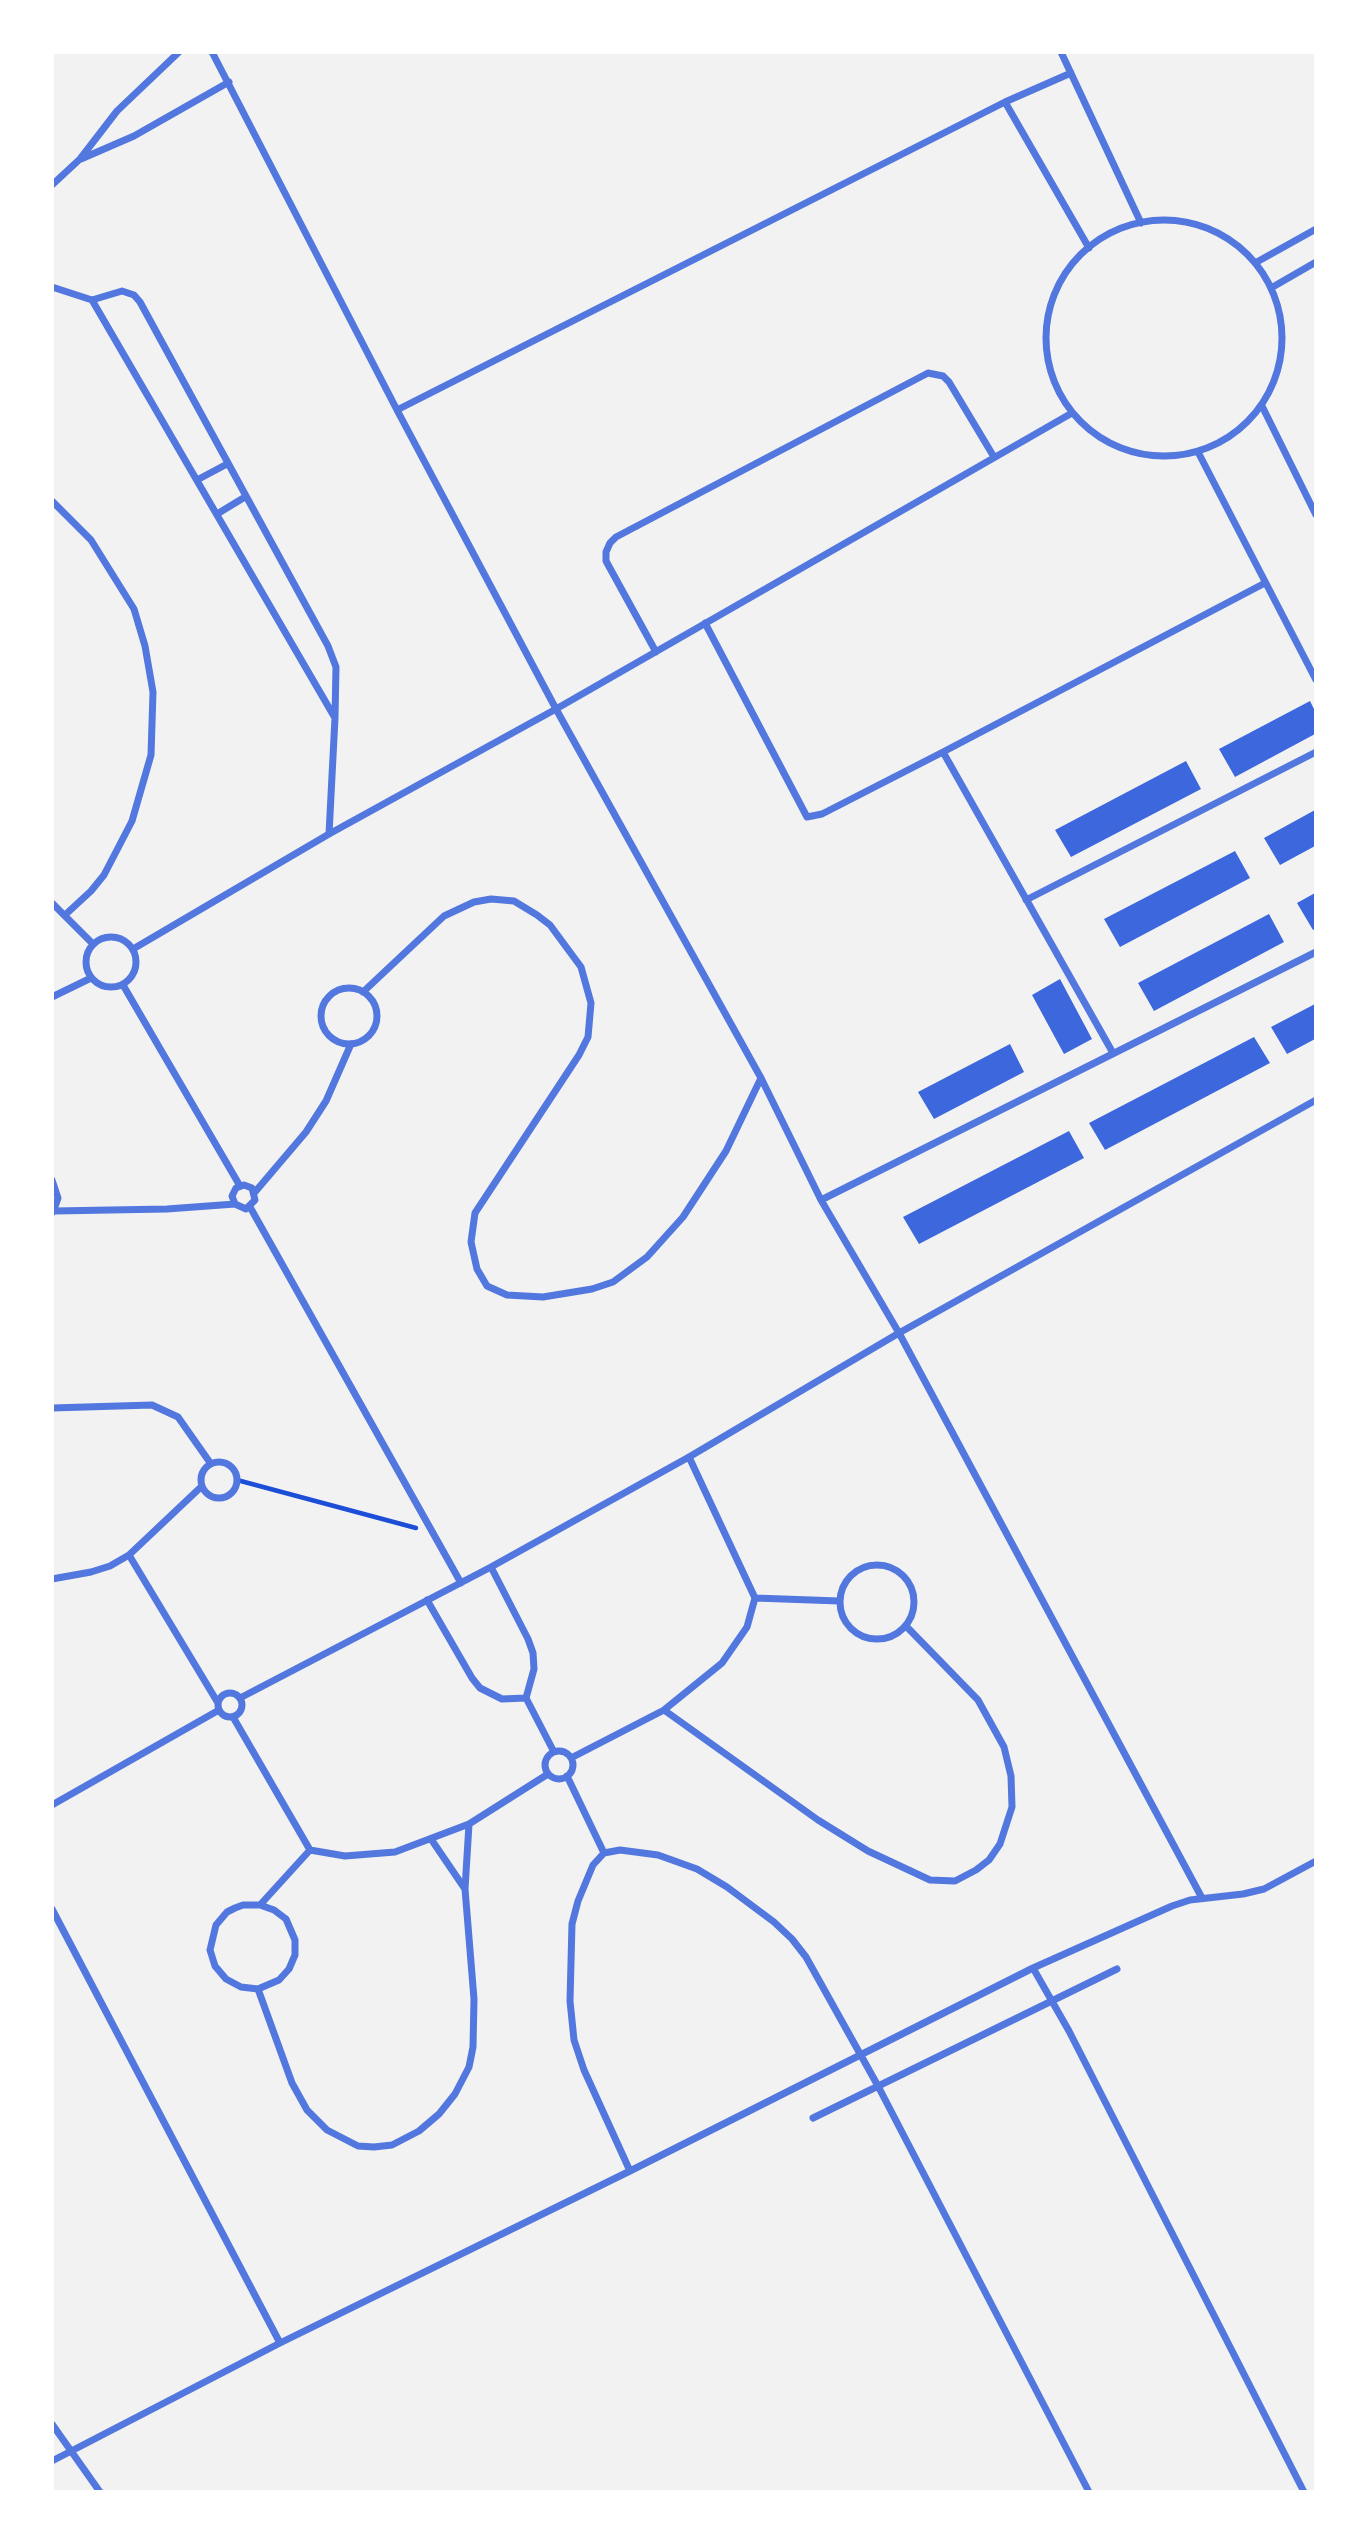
<!DOCTYPE html>
<style>
body{margin:0}
#map{position:relative;width:1368px;height:2544px;overflow:hidden;background:#f2f2f2;font-family:Poppins,sans-serif}
canvas{display:block}
.frame{position:absolute;inset:0;border:54px solid #fff;pointer-events:none}
</style>
<div id="map">
<canvas width="1368" height="2544"></canvas>
<div class="frame"></div>
</div>
<script>
const c = document.querySelector('canvas').getContext('2d');
c.lineJoin = 'round';
function fillPath(path, color) {
  c.fillStyle = color;
  c.fill(path, 'evenodd');
}
function toPath(rows) {
  const path = new Path2D();
  for (const r of rows) {
    if (r.length === 3) {
      path.moveTo(r[0] + r[2], r[1]);
      path.arc(r[0], r[1], r[2], 0, 2 * Math.PI);
      continue;
    }
    path.moveTo(r[0], r[1]);
    for (let i = 2; i < r.length; i += 2) path.lineTo(r[i], r[i + 1]);
  }
  return path;
}
function stroke(path, color, width, dash) {
  c.strokeStyle = color;
  c.lineWidth = width;
  c.lineCap = dash ? 'butt' : 'round';
  c.setLineDash(dash || []);
  c.stroke(path);
}
const building = toPath([
 [1310,701,1315,711,1315,734,1235,777,1219,749],
 [1186,761,1201,789,1071,857,1055,830],
 [1315,810,1315,846,1280,865,1264,838],
 [1235,851,1250,878,1120,947,1104,919],
 [1315,893,1315,929,1313,930,1297,903],
 [1269,914,1284,942,1154,1011,1138,983],
 [1060,979,1092,1039,1064,1054,1032,995],
 [1315,1004,1315,1039,1287,1054,1271,1027],
 [1254,1037,1270,1063,1105,1150,1089,1123],
 [1010,1044,1024,1072,934,1119,918,1092],
 [1069,1131,1084,1158,919,1244,903,1217]
]);
const path = toPath([
 [237,1480,416,1528]
]);
const minor = toPath([
 [212,52,397,410,556,709,761,1078,821,1200,899,1333,1202,1898],
 [1061,52,1141,223],
 [1005,102,1089,248],
 [81,159,134,136,229,82],
 [52,185,80,159,117,111,179,52],
 [1164,338,118],
 [1255,263,1316,229],
 [52,287,92,300,122,291,134,295,140,302,328,646,336,667,335,717],
 [1271,288,1316,262],
 [92,300,335,718,329,834],
 [1262,406,1316,515],
 [397,410,1005,102,1071,73],
 [1198,452,1316,680],
 [197,480,227,464],
 [52,501,91,540,134,609,145,646,153,692,151,755,132,821,104,875,91,891,65,915],
 [217,514,245,497],
 [705,623,807,817,822,814,943,752],
 [656,652,606,561,606,552,610,543,616,537,928,373,943,376,949,382,994,457],
 [1026,900,1316,752],
 [52,903,93,944],
 [111,962,25],
 [133,949,329,834,556,709,1072,413],
 [123,985,240,1186],
 [349,1016,28],
 [363,992,444,916,474,902,491,899,514,901,537,915,550,925,581,967,591,1003,588,1037,579,1055,475,1213,471,1242,477,1269,487,1286,507,1295,543,1297,592,1289,613,1282,647,1257,683,1217,726,1151,761,1078],
 [52,997,91,978],
 [1113,1053,943,752,1265,583],
 [52,1180,58,1198,53,1212],
 [255,1192,306,1132,326,1101,351,1044],
 [821,1200,1316,952],
 [250,1207,461,1583],
 [54,1211,167,1209,235,1204,246,1209,255,1200,252,1188,244,1185,236,1188,232,1196,235,1204],
 [52,1408,152,1405,178,1417,211,1464],
 [219,1480,18],
 [129,1555,218,1703],
 [877,1602,37],
 [491,1567,528,1639,533,1653,534,1669,526,1698,554,1752],
 [52,1579,91,1572,110,1566,129,1555,202,1486],
 [755,1598,839,1601],
 [427,1600,472,1678,480,1688,502,1699,526,1698],
 [230,1705,12],
 [240,1698,491,1567,689,1457,899,1333,1316,1100],
 [664,1710,818,1820,868,1851,930,1880,955,1881,976,1870,989,1860,1000,1844,1012,1807,1011,1776,1004,1747,978,1700,906,1626],
 [233,1717,310,1850,345,1856,395,1852,469,1824,548,1774],
 [559,1765,14],
 [571,1758,664,1710,722,1663,747,1627,755,1598,689,1457],
 [567,1776,604,1853],
 [52,1805,219,1710],
 [431,1839,465,1889],
 [260,1905,274,1910,286,1919,295,1940,295,1955,289,1969,279,1980,258,1989,241,1987,226,1979,215,1966,210,1950,216,1925,227,1912,235,1908,243,1905,260,1905,310,1850],
 [52,1909,280,2343],
 [1033,1968,1069,2031,1304,2492],
 [258,1989,292,2083,307,2110,327,2130,358,2146,374,2147,392,2145,419,2131,439,2114,455,2094,469,2067,473,2047,474,1999,465,1889,469,1824],
 [813,2118,1117,1969],
 [630,2171,584,2070,574,2040,570,2001,572,1924,578,1901,593,1865,604,1853,620,1850,658,1855,697,1869,727,1887,774,1922,792,1939,806,1957,878,2086,1089,2492],
 [52,2424,100,2492],
 [52,2461,280,2343,630,2171,1033,1968,1172,1906,1190,1900,1243,1894,1264,1889,1316,1861]
]);
fillPath(building, '#3d67dc');
stroke(path, '#1d4ed8', 4.5);
stroke(minor, '#5277de', 7);
</script>
